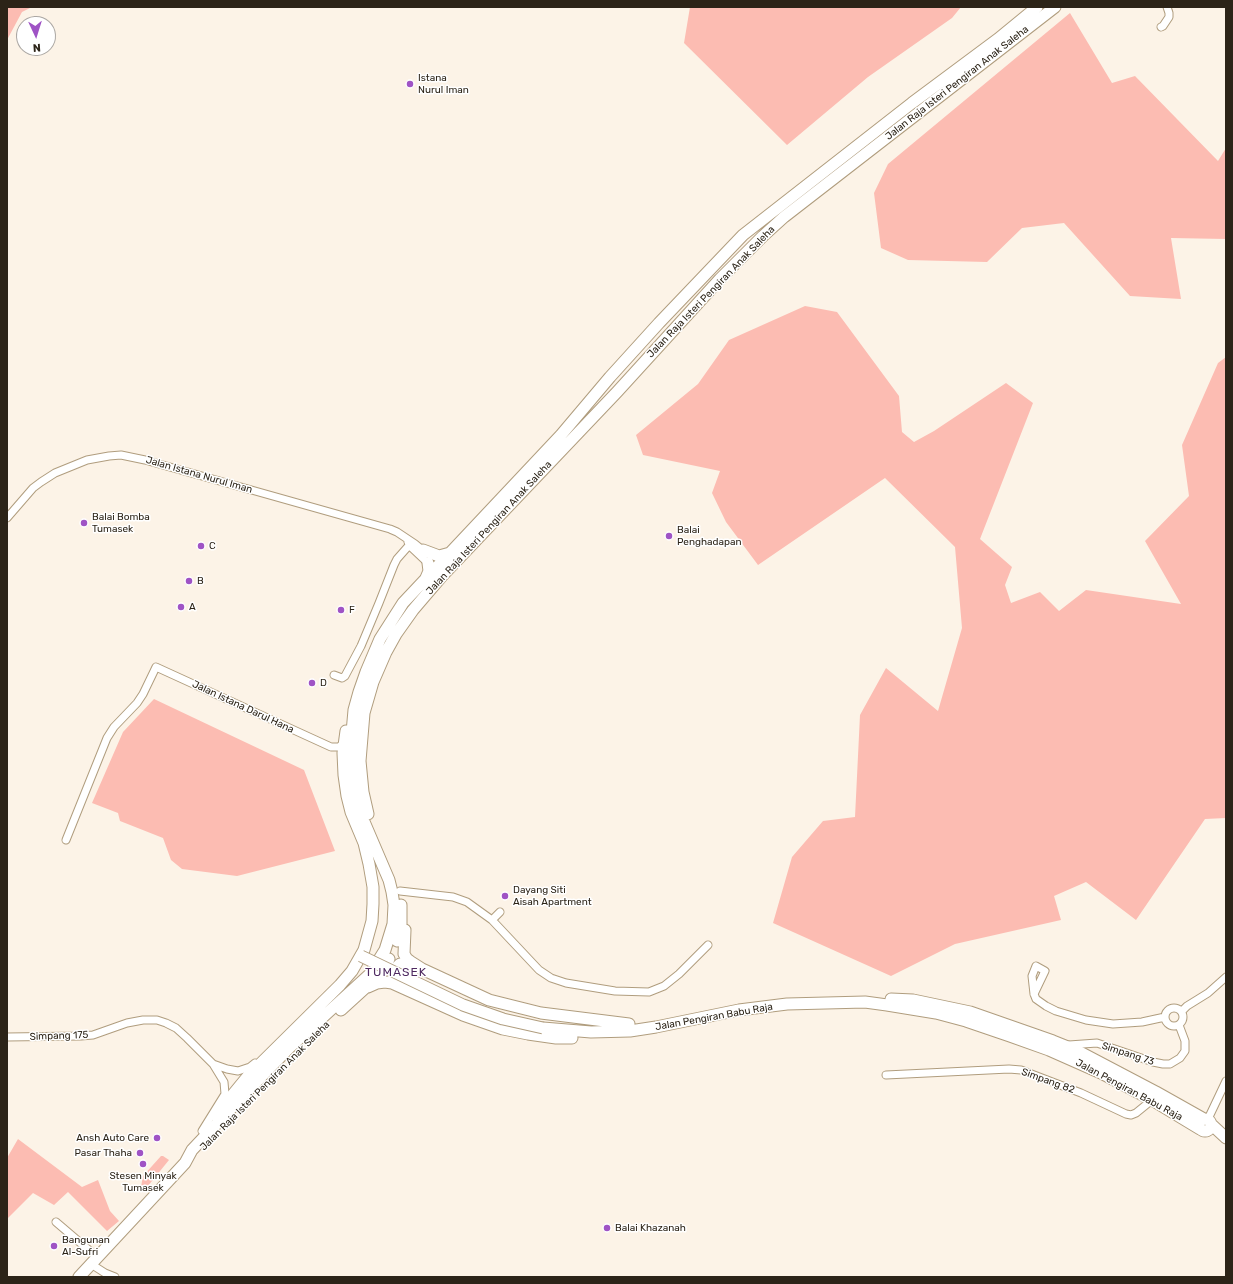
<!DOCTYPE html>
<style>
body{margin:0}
#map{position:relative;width:1233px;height:1284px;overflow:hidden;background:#fcf3e7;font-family:Rubik,sans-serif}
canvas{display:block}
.frame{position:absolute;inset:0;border:8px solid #2c2418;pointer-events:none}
.north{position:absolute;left:16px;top:16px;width:40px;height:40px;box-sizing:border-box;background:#fff;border:1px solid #aba7a3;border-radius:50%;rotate:176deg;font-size:11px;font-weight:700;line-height:16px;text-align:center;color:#2c2418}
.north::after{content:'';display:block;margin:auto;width:14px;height:18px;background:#9f53c5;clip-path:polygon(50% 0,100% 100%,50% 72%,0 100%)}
</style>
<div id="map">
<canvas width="1233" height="1284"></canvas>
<div class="frame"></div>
<div class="north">N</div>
</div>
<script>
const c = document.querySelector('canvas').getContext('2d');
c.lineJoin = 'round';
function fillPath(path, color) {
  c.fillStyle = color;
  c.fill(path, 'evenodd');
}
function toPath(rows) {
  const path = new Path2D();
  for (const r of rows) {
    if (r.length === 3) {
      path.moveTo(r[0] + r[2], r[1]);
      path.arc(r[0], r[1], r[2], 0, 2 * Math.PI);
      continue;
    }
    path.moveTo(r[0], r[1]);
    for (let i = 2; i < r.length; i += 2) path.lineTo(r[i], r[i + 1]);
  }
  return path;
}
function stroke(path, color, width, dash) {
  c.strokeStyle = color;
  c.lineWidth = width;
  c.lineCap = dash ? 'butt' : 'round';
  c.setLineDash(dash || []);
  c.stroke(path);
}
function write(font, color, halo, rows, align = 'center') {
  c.font = font + ' Rubik,sans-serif';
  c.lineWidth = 3;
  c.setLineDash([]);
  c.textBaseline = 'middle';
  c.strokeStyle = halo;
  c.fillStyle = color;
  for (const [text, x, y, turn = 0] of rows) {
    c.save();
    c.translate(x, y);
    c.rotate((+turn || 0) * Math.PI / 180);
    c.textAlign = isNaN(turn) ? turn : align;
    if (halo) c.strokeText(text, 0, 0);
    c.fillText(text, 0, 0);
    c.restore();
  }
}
const green = toPath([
 [7,7,32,7,22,12,7,40],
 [690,7,961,7,952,18,868,77,787,145,684,43],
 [1070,13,1112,83,1135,76,1218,161,1226,148,1226,239,1171,238,1181,299,1130,296,1064,223,1022,228,987,262,908,260,881,248,874,193,888,164],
 [805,306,837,312,899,396,902,432,914,442,934,431,1006,383,1033,403,980,539,1012,567,1005,585,1011,603,1040,592,1059,611,1086,590,1181,604,1145,541,1189,496,1182,445,1218,363,1226,357,1226,818,1205,819,1136,920,1086,882,1054,896,1061,920,955,944,891,976,773,923,792,857,823,821,855,817,860,715,886,668,938,711,962,628,955,547,885,478,758,565,726,522,712,493,720,471,643,455,636,435,698,384,729,340],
 [154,699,304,770,335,851,237,876,182,869,171,860,163,838,120,821,118,813,92,803,123,732],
 [18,1139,82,1187,98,1180,110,1211,119,1221,107,1231,68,1192,54,1205,33,1193,7,1219,7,1158],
 [161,1156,163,1156,169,1160,143,1192,141,1187,143,1176]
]);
const minor = toPath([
 [1161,27,1163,26,1169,17,1169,13,1167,7],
 [7,518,33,488,41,482,55,473,87,460,109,456,121,455,145,460,390,529,397,532,415,544,426,553],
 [408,542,412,548,430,565],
 [334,675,342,678,345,676,361,646,379,603,394,565,397,559,412,542],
 [66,840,107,738,114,727,137,703,143,694,156,667,331,747,339,747,344,743],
 [400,891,453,897,467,902,492,920,539,970,551,978,566,983,615,991,649,992,664,986,679,974,708,945],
 [492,920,500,912],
 [1034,994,1045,971,1036,966,1032,976,1034,994,1036,999,1046,1006,1056,1011,1086,1020,1113,1024,1142,1022,1165,1017],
 [1174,1017,9],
 [1182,1011,1187,1006,1208,993,1226,977],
 [7,1037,81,1036,93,1035,127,1023,143,1020,157,1020,166,1023,176,1028,187,1038,213,1064,224,1082,225,1094,202,1131],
 [1069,1045,1097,1043,1153,1062,1163,1064,1170,1064,1180,1058,1185,1051,1185,1041,1179,1025],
 [213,1064,227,1069,238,1071,250,1067,255,1063],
 [886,1075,1009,1069,1021,1070,1081,1093,1126,1114,1131,1115,1136,1113,1152,1100],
 [1208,1119,1226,1081],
 [56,1222,97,1257],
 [91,1264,105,1273,115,1277]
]);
const primary = toPath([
 [423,550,439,556,450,553],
 [426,578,429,571,428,563],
 [368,814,363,792,360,761,364,713,373,682,386,652,396,634,413,610,442,576,617,392,720,279,763,236,784,217,1055,7],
 [405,930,404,954,407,959,411,962,422,969,489,1000,541,1013,629,1024],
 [397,941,401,925,401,905],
 [394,980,393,974,395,969,400,964,406,964,416,967],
 [368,987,377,983,385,982,392,983,463,1015,503,1029,528,1034,556,1038,572,1038],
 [891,999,913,1000,970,1012,1053,1041,1078,1051,1156,1092,1204,1119],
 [341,1010,375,979,389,959],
 [543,1028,591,1032,630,1031,656,1027,739,1010,787,1004,865,1002,887,1005,936,1013,966,1021,1010,1036,1049,1050,1101,1073,1152,1100,1200,1129],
 [216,1115,248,1076,340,985,352,971,364,950,372,921,373,904,373,887,369,864,364,843,351,812,347,796,344,775,343,753,346,731],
 [1205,1125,6],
 [1212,1125,1226,1138],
 [79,1277,185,1163,192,1150,258,1080,289,1048,370,974,385,950,393,924,394,905,392,892,389,880,359,810,352,778,351,744,354,710,359,692,366,672,380,639,403,603,561,435,610,377,659,323,743,235,912,103,998,39,1037,7]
]);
const primaryBridge = toPath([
 [361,956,463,1005,503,1019,543,1028]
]);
const markers = [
 [410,84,4,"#9f53c5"],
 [84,523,4,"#9f53c5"],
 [669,536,4,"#9f53c5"],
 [201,546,4,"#9f53c5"],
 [189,581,4,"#9f53c5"],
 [181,607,4,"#9f53c5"],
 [341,610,4,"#9f53c5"],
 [312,683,4,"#9f53c5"],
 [505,896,4,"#9f53c5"],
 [157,1138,4,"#9f53c5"],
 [140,1153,4,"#9f53c5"],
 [143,1164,4,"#9f53c5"],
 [607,1228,4,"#9f53c5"],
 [54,1246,4,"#9f53c5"]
];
const poiNames = [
 ["Istana",418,78],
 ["Nurul Iman",418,90],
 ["Balai Bomba",92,517],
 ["Tumasek",92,529],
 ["Balai",677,530],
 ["Penghadapan",677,542],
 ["C",209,546],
 ["B",197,581],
 ["A",189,607],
 ["F",349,610],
 ["D",320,683],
 ["Dayang Siti",513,890],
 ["Aisah Apartment",513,902],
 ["Ansh Auto Care",149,1138,"right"],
 ["Pasar Thaha",132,1153,"right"],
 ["Stesen Minyak",143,1176,"center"],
 ["Tumasek",143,1188,"center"],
 ["Balai Khazanah",615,1228],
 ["Bangunan",62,1240],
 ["Al-Sufri",62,1252]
];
const streetNames = [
 ["Jalan Raja Isteri Pengiran Anak Saleha",957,83,-38],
 ["Jalan Raja Isteri Pengiran Anak Saleha",711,292,-46],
 ["Jalan Istana Nurul Iman",199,475,16],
 ["Jalan Raja Isteri Pengiran Anak Saleha",489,528,-47],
 ["Jalan Istana Darul Hana",243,707,25],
 ["Jalan Pengiran Babu Raja",714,1017,-10],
 ["Simpang 175",59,1036,-2],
 ["Simpang 73",1128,1054,18],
 ["Simpang 82",1048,1081,20],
 ["Jalan Raja Isteri Pengiran Anak Saleha",265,1086,-45],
 ["Jalan Pengiran Babu Raja",1129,1090,28]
];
const quarterNames = [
 ["TUMASEK",396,973]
];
fillPath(green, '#fcbcb2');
stroke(minor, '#b09d7e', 9);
stroke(primary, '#b09d7e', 13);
stroke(minor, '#fff', 7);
stroke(primary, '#fff', 11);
stroke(primaryBridge, '#b09d7e', 13, []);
stroke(primaryBridge, '#fff', 11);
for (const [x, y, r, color] of markers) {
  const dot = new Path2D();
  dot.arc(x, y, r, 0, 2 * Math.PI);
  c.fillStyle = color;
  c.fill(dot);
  stroke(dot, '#fff', 1.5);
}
write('10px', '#2c2418', '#fff', poiNames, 'left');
write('10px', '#2c2418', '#fff', streetNames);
c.letterSpacing = '1px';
write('12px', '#4e2960', '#fff', quarterNames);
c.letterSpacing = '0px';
</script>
